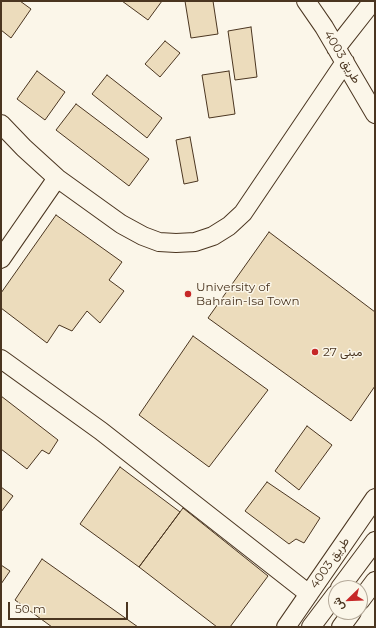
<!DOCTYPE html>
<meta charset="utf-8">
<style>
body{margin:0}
#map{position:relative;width:376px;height:628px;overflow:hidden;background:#fbf6e9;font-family:Montserrat,Vazirmatn,sans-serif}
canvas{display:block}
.frame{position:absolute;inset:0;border:2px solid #4a3520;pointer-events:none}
.north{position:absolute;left:328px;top:580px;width:40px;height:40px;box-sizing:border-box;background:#fbf6e9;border:1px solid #b4a999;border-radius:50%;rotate:247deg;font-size:11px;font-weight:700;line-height:16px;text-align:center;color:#4a3520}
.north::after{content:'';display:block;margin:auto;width:14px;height:18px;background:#c62828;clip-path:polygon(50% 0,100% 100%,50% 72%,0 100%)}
.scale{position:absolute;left:8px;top:602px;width:120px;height:18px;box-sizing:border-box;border:2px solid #4a3520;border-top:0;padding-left:5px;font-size:12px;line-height:14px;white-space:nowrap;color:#4a3520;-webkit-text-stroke:3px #fbf6e9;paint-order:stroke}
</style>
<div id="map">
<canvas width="376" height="628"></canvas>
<div class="frame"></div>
<div class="north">ش</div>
<div class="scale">50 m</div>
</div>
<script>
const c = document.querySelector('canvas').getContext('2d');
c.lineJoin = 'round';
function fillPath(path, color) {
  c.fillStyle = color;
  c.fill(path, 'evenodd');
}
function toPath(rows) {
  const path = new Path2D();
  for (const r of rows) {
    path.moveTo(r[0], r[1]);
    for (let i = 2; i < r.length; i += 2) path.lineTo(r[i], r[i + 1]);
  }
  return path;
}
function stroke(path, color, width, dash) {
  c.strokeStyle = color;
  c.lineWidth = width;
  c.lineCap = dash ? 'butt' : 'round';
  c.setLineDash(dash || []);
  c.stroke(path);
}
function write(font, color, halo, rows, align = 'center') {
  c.font = font + ' Montserrat,Vazirmatn,sans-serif';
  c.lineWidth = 3;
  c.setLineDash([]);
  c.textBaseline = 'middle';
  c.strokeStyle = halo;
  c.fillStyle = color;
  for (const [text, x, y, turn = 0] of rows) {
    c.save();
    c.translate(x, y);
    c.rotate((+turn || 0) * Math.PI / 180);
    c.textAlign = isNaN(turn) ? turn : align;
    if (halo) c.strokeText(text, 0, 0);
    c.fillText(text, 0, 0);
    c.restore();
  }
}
const building = toPath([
 [1,1,20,1,31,9,11,38,1,30,1,1],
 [122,1,162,1,148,20,122,1],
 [185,1,213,1,218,34,191,38,185,1],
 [251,27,257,77,235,80,228,31,251,27],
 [165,41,180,53,160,77,145,64,165,41],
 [37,71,65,92,45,120,17,99,37,71],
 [229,71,235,114,209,118,202,75,229,71],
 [107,75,162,118,147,138,92,94,107,75],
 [76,104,149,159,129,186,56,130,76,104],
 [190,137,198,181,184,184,176,140,190,137],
 [56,215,122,262,109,280,124,291,100,323,87,311,72,331,59,325,47,343,1,308,1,293,56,215],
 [269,232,375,312,375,386,351,421,208,318,269,232],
 [193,336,268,390,209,467,139,415,193,336],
 [1,396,58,440,49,454,42,450,27,469,1,449,1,396],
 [307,426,332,445,299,490,275,471,307,426],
 [120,467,180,512,139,567,80,524,120,467],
 [267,482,320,518,304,543,296,539,289,544,245,511,267,482],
 [1,487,13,496,1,512,1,487],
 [183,508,268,576,230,627,217,627,139,567,183,508],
 [42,559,138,627,52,627,15,600,42,559],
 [1,565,10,571,1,584,1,565]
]);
const minor = toPath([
 [306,1,324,27,375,114],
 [336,48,373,1],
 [1,124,24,148,57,178,121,224,143,236,159,242,176,243,195,242,213,236,229,226,243,213,345,62],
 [1,259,57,178],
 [1,359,101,431,309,594],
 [340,588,375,541],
 [360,601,375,581],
 [286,627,375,498],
 [311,627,336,594],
 [341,627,352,612]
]);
const markers = [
 [188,294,4,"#c62828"],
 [315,352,4,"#c62828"]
];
const streetNames = [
 ["طريق 4003",342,57,59],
 ["طريق 4003",330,563,-55]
];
const poiNames = [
 ["University of",196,287],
 ["Bahrain-Isa Town",196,301],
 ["مبنى 27",323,352]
];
fillPath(building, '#ecdcbc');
stroke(building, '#4a3520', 1);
stroke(minor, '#4a3520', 20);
stroke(minor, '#fbf6e9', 18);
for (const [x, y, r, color] of markers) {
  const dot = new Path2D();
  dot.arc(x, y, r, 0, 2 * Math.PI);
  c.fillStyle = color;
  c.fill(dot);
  stroke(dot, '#fbf6e9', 1.5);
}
write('12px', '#4a3520', '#fbf6e9', streetNames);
write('12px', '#4a3520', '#fbf6e9', poiNames, 'left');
</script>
